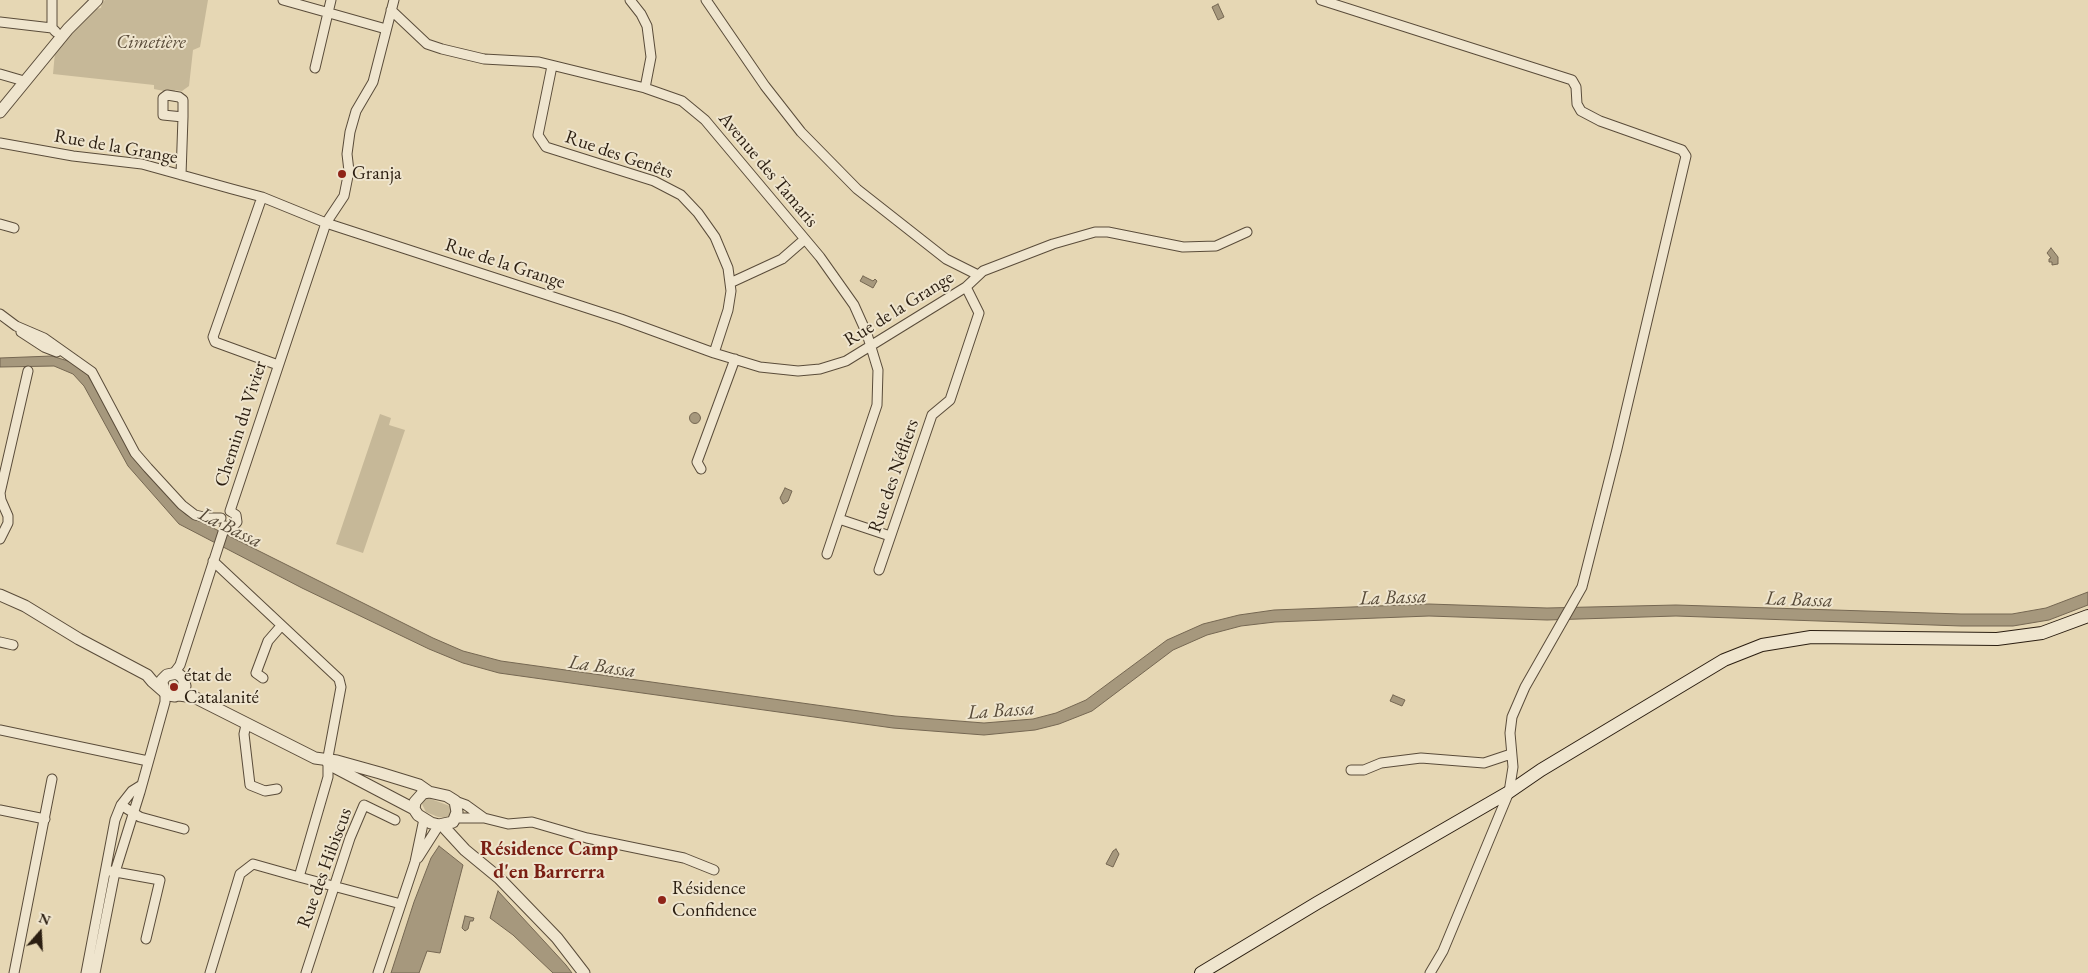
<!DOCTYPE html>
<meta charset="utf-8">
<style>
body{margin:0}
#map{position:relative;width:2088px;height:973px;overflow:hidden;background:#e6d7b4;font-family:"EB Garamond",serif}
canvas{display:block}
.north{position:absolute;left:15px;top:908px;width:50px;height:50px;-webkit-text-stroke:4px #efe5ce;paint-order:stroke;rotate:19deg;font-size:14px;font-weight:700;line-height:20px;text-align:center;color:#2b1e11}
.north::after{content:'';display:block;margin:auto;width:18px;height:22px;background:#2b1e11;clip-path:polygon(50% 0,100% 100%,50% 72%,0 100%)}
</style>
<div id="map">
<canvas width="2088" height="973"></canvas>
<div class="north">N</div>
</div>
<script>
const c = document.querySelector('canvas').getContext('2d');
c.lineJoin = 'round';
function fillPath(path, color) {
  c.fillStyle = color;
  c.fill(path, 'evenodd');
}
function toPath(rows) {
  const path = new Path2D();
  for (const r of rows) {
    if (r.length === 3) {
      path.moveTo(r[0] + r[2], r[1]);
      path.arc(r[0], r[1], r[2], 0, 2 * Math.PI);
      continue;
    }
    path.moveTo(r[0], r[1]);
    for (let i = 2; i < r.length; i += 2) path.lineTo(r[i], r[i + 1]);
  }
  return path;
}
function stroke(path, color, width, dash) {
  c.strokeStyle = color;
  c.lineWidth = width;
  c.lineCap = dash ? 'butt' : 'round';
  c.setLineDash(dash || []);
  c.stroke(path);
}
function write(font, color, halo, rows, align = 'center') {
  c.font = font + ' "EB Garamond",serif';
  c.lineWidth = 4;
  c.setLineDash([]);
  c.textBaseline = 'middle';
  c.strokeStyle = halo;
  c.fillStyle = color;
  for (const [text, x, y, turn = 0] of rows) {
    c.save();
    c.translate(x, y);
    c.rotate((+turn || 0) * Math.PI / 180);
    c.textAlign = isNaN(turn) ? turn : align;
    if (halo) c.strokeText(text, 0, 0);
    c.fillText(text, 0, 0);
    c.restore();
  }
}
const green = toPath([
 [105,0,208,0,200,47,193,50,189,86,182,91,175,90,174,93,154,89,154,85,53,74,55,52,95,9,101,8,102,3],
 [380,414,391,418,389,425,405,430,363,553,336,544],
 [428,798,450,806,452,811,450,815,445,818,438,817,426,812,422,804,424,800]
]);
const water = toPath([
 [1218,4,1224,17,1218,20,1212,7,1218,4],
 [2051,248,2058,257,2058,264,2052,265,2052,262,2049,262,2049,259,2051,258,2047,253,2051,248],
 [863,276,873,281,875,279,877,281,873,288,860,281,863,276],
 [52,356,71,362,87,374,143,468,185,514,433,638,463,651,501,661,895,716,984,723,1033,719,1056,713,1086,700,1167,640,1203,624,1239,615,1274,610,1429,604,1547,608,1676,605,1961,614,2012,614,2046,608,2088,592,2088,605,2049,620,2013,626,1961,626,1676,616,1547,620,1429,616,1275,622,1241,626,1207,635,1173,650,1092,711,1059,724,1035,730,984,735,893,728,499,673,463,663,429,649,302,588,179,524,128,466,84,386,73,374,54,366,0,367,0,358,52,356],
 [695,418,5.5],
 [785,488,792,491,788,501,783,504,780,498,785,488],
 [1393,695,1405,700,1402,706,1390,701,1393,695],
 [439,846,463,865,440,953,427,951,419,973,391,973,414,902,431,858,439,846],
 [1116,849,1119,854,1113,867,1106,864,1113,851,1116,849],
 [498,891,566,965,572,973,553,973,513,935,490,918,498,891],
 [465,916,474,918,473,921,470,921,468,929,465,931,462,928,465,916]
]);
const minor = toPath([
 [52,0,52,28,56,32],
 [283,0,386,29],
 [630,0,641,14,647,26,651,57,645,88],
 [706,0,765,86,801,132,857,189,946,259,978,275],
 [1321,0,1572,80,1576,87,1577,104,1581,111,1600,121,1682,150,1686,156,1617,449,1582,587,1525,687,1512,717,1510,733,1513,767,1509,792,1443,951,1430,973],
 [391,10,427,44,442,49,484,59,539,62,645,88,682,101,705,120,820,257,854,305,867,334,878,370,877,405,827,554],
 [0,22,52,28],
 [552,66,538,135,546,147,654,181,681,195,698,213,715,237,728,268,731,291,728,310,714,353],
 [315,68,331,0],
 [0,74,24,81],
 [0,143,73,156,142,164,232,189,262,197,326,223,621,319,714,353,760,367,798,371,820,369,846,361,966,287,983,271,1053,244,1095,232,1108,232,1183,247,1216,246,1247,232],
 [181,175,183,117,183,100,179,97,167,95,163,98,163,115,183,117],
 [262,197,213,337,215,342,278,365],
 [0,224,14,228],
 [730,283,782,259,805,239],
 [0,314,16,326,44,338,92,372,135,453,148,468,182,505,195,515,208,518,221,518],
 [21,332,44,347,57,352],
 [701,469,697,462,735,359],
 [230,511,326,223,344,196,349,171,347,154,350,132,356,111,373,82,394,0],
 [839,519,890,536],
 [225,526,232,527,237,522,236,515,230,511],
 [0,539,8,523,8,516,1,500,0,493,28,371],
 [879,570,932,415,950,400,979,313,966,287],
 [0,642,13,645],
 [174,673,180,665,225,526],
 [263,678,256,673,268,641,281,626],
 [246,725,244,734,250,785,265,791,277,789],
 [0,730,148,761],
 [1351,770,1364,770,1381,763,1421,758,1484,763,1511,754],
 [455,801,466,805,484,818],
 [121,805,140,817,184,829],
 [0,810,45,819],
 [456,818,484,818,508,824,532,822,587,838,684,858,714,870],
 [418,858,439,825],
 [110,871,160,880,146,939],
 [299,877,401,904],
 [14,973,52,779],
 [86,973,115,820,121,805,132,791,140,786],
 [95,973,115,872,140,792,165,702,165,693],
 [210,973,240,874,253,864,299,877,328,777,328,757,341,687,339,679,213,561],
 [306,973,350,838,364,805,395,820],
 [378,973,415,862,424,819]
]);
const tertiary = toPath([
 [0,112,68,29,97,0],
 [0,595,25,606,79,639,147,675,152,681,168,695,175,696,182,693,185,686,183,678,177,673,167,675,162,680,163,690],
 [179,695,194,697,315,758,337,761,380,773,419,785,429,792],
 [327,761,334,767,414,809],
 [429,792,447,796,455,801,457,812,453,822,439,825,431,823,418,815,414,809,415,802,423,793,429,792],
 [442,825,465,850,499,878,557,938,584,973]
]);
const secondary = toPath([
 [1201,973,1317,903,1509,792,1541,770,1724,660,1762,645,1811,637,1997,639,2042,633,2088,616]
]);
const markers = [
 [342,174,5,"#8f2418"],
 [174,687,5,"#8f2418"],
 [662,900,5,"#8f2418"]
];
const parkNames = [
 ["Cimetière",151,43]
];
const streetNames = [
 ["Rue de la Grange",116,147,10],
 ["Rue des Genêts",619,155,19],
 ["Avenue des Tamaris",768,170,50],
 ["Rue de la Grange",505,264,18],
 ["Rue de la Grange",899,309,-32],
 ["Chemin du Vivier",241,424,-72],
 ["Rue des Néfliers",894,476,-71],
 ["Rue des Hibiscus",325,868,-70]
];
const poiNames = [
 ["Granja",352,174],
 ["état de",184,676],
 ["Catalanité",184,698],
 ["Résidence",672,889],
 ["Confidence",672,911]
];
const waterNames = [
 ["La Bassa",230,528,26],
 ["La Bassa",1393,598,-2],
 ["La Bassa",1799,600,2],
 ["La Bassa",602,667,8],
 ["La Bassa",1001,711,-4]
];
const neighbourhoodNames = [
 ["Résidence Camp",549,850],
 ["d'en Barrerra",549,873]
];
fillPath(green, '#c6b898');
fillPath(water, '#a6987d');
stroke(water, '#756752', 1);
stroke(minor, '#5a4c3a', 11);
stroke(tertiary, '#5a4c3a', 13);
stroke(secondary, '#2b1e11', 14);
stroke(minor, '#efe5ce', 9);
stroke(tertiary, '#efe5ce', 11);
stroke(secondary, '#efe5ce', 12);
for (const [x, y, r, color] of markers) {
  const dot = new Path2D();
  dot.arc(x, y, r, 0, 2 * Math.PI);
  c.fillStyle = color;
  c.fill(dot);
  stroke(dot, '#efe5ce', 2);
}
write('italic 19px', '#5a4c3a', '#efe5ce', parkNames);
write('19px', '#2b1e11', '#efe5ce', streetNames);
write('19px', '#2b1e11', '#efe5ce', poiNames, 'left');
write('italic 20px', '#564937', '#efe5ce', waterNames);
write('bold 20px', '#7a1f14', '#efe5ce', neighbourhoodNames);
</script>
